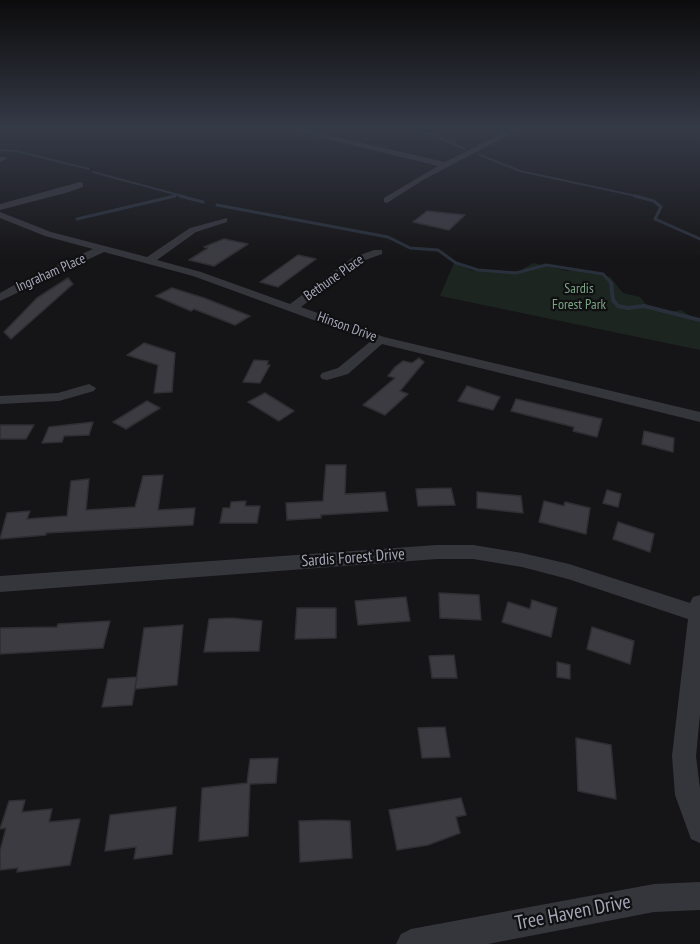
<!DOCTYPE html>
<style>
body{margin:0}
canvas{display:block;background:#151416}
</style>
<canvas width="700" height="944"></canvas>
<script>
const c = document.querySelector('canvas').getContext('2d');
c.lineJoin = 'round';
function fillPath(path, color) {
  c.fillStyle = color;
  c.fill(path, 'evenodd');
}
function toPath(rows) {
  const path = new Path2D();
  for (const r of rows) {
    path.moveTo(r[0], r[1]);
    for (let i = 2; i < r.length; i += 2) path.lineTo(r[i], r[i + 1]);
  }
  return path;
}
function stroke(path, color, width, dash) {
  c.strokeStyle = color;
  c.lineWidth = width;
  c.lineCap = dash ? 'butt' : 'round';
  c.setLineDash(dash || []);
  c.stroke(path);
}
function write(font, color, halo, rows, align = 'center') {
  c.font = font + ' "PT Sans Narrow",sans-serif';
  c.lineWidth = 4.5;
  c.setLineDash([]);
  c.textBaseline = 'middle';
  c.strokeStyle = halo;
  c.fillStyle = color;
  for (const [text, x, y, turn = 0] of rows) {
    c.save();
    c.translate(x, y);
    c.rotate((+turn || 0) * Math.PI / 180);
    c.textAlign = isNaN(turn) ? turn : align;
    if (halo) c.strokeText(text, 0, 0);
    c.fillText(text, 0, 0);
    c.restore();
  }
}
const green = toPath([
 [454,263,473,271,520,271,533,263,567,271,579,269,610,277,623,293,640,297,650,309,664,313,681,310,700,322,700,350,440,296]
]);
const streamFar2 = toPath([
 [404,128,433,135,465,149],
 [0,150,16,151,89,169],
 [480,155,520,171,641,197],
 [93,172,186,197],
 [170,197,175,196]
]);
const streamFar1 = toPath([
 [180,196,203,202],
 [635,196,654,201,661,207,655,219,700,239],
 [217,205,388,237,410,248,438,250,456,263,478,270,516,273,546,265,603,274,612,284],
 [77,219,175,196]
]);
const stream = toPath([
 [611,283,613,300,618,306,628,308,644,306,700,320]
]);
const building = toPath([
 [427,211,465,215,449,230,413,222,427,211],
 [224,239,248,244,214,266,189,260,208,248,204,247,224,239],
 [298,255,316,259,278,287,260,282,298,255],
 [68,278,73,284,11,339,4,332,37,298,68,278],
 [172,288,204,298,250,316,235,325,194,309,191,311,156,296,172,288],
 [144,343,175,353,172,392,154,393,158,365,127,355,144,343],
 [419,358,424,362,400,391,408,394,385,415,363,405,395,378,388,376,395,367,403,361,412,363,419,358],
 [254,360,268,361,267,365,270,365,260,383,243,382,254,360],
 [467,386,500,397,493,410,458,401,467,386],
 [265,393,294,411,279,421,248,402,265,393],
 [516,399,602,419,597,437,573,431,574,427,511,411,516,399],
 [147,401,160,408,126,429,113,422,147,401],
 [93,422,89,435,64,436,62,442,42,443,49,427,93,422],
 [0,425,34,425,26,439,0,439,0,425],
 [644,431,674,438,673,452,642,444,644,431],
 [326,465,346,465,345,494,385,492,388,511,321,515,321,518,287,520,286,503,323,501,326,465],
 [163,475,158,510,195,508,193,525,46,533,46,535,0,539,7,513,30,511,27,519,67,516,71,481,89,479,86,510,135,507,143,476,163,475],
 [451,488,455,505,418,506,416,489,451,488],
 [607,490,621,494,618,507,603,503,607,490],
 [477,492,521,496,523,513,477,508,477,492],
 [246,501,245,506,260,506,257,523,220,523,223,508,230,508,231,502,246,501],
 [544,501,564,506,565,502,590,508,586,534,539,522,544,501],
 [618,522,654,534,650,552,613,539,618,522],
 [439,593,479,595,481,620,440,618,439,593],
 [406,597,410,621,358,625,355,601,406,597],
 [532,600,557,608,551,637,502,622,508,602,530,609,532,600],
 [297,608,336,608,336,638,295,639,297,608],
 [231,618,262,621,259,651,204,652,209,619,231,618],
 [110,621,103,648,0,654,0,628,57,627,58,624,110,621],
 [183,625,177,685,135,689,144,628,183,625],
 [592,627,634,641,630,664,587,649,592,627],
 [454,655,457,678,432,678,429,656,454,655],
 [557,662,570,665,570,679,557,677,557,662],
 [137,677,132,705,102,707,108,679,137,677],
 [445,727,450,757,422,758,418,728,445,727],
 [576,738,611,745,616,799,578,791,576,738],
 [278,758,276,783,250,784,248,836,199,841,202,788,247,783,250,759,278,758],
 [461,798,466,815,456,817,460,833,428,845,397,850,389,810,461,798],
 [25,800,22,812,52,809,49,822,80,819,70,865,17,872,18,868,0,870,0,851,6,828,0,829,9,801,25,800],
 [176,807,172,854,134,859,136,847,105,851,110,815,176,807],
 [330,820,350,821,352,858,300,862,299,821,330,820]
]);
const street = toPath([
 [283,128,297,128,445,162,513,128,522,128,423,180,387,203,384,202,384,198,438,166,283,128],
 [0,157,6,157,7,159,0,162,0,157],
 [80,182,83,183,83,187,69,192,0,210,0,204,80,182],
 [0,212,51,232,147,257,190,228,227,218,227,222,196,232,157,260,201,272,290,304,352,258,374,250,382,250,382,254,360,262,301,307,384,337,700,412,700,422,382,344,348,374,327,380,322,379,320,376,322,373,338,368,371,341,193,276,104,252,0,301,0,293,18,283,93,249,45,236,0,218,0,212],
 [89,384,96,388,94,391,59,401,0,404,0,396,58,393,89,384],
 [437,545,473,545,522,553,569,564,690,603,693,597,700,595,700,714,696,756,700,789,700,843,691,839,675,795,672,756,688,619,568,579,522,567,473,559,437,559,0,592,0,576,437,545],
 [700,882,700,910,654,912,488,944,396,944,401,934,411,929,654,884,700,882]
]);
const farStreetnames = [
 ["Ingraham Place",51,273,-24],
 ["Bethune Place",334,278,-35],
 ["Hinson Drive",347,327,20]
];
const farParknames = [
 ["Sardis",579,289],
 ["Forest Park",579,305]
];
const streetNames = [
 ["Sardis Forest Drive",353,558,-4]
];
const nearStreetnames = [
 ["Tree Haven Drive",573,913,-11]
];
fillPath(green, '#1c251f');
stroke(streamFar2, '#29303b', 2);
stroke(streamFar1, '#29303b', 3);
stroke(stream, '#29303b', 4);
fillPath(building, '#3c3b42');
stroke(building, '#2f2e33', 1.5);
fillPath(street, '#35353c');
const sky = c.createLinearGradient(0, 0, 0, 261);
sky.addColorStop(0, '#0c0b0c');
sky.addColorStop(0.49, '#353a47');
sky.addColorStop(1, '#353a4700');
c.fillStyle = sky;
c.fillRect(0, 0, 700, 261);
write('14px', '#a5a7b8', '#100f11', farStreetnames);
write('14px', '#7aa585', '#100f11', farParknames);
write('16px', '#a5a7b8', '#100f11', streetNames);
write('20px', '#a5a7b8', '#100f11', nearStreetnames);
</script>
